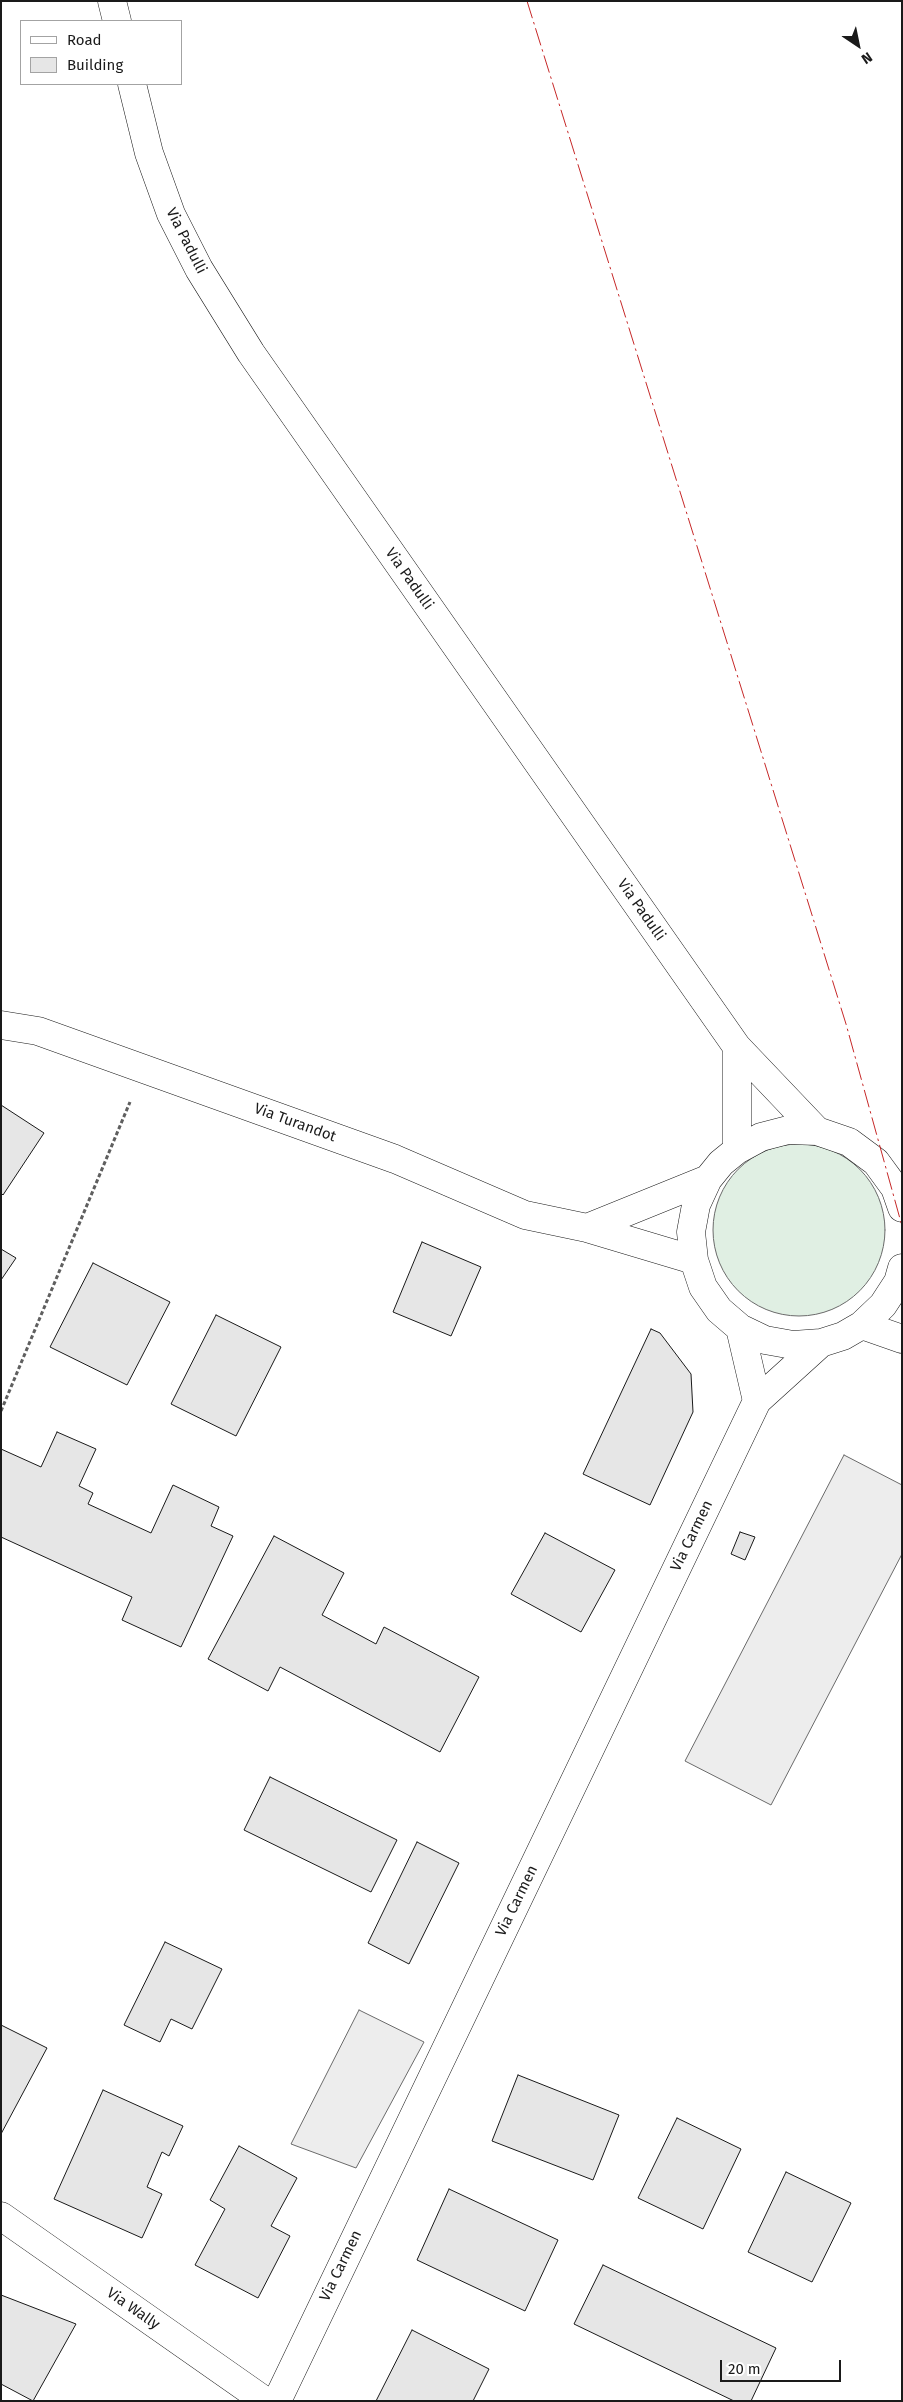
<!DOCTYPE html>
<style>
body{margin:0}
#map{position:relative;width:903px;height:2402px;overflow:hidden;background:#fff;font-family:"Fira Sans",sans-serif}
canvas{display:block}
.frame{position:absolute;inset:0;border:2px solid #1a1a1a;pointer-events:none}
.legend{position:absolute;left:20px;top:20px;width:162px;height:65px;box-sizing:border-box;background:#fff;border:1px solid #a3a3a3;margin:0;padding:6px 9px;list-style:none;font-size:15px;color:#1a1a1a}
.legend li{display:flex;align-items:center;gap:10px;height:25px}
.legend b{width:25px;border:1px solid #a3a3a3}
.north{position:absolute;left:833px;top:20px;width:50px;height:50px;-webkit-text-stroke:4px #fff;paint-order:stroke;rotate:146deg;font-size:14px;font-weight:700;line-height:20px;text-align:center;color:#1a1a1a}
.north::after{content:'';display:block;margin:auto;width:18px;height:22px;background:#1a1a1a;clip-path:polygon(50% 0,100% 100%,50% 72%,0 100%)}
.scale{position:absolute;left:720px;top:2360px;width:121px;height:22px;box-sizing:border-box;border:2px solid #1a1a1a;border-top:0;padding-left:6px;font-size:15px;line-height:18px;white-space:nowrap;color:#1a1a1a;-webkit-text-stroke:4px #fff;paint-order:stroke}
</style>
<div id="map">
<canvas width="903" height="2402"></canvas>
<div class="frame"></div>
<ul class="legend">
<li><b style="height:6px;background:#fff"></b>Road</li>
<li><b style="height:14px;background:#e6e6e6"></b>Building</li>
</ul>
<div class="north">N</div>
<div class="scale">20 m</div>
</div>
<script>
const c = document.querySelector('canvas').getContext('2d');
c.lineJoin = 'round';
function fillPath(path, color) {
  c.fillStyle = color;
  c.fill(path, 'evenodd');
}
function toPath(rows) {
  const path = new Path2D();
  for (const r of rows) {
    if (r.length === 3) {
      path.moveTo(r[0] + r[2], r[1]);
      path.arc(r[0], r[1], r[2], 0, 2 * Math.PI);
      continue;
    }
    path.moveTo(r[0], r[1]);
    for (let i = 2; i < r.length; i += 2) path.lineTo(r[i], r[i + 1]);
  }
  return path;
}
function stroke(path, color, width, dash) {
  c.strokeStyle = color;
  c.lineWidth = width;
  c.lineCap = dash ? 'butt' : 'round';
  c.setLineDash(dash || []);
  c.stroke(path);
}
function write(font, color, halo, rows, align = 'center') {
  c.font = font + ' "Fira Sans",sans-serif';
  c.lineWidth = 4;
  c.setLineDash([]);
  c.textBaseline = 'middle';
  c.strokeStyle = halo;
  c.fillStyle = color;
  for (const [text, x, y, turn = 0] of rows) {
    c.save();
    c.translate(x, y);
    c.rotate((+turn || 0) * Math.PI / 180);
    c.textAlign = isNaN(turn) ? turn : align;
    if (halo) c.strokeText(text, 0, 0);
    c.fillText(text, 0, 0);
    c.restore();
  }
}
const green = toPath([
 [799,1230,86]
]);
const parking = toPath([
 [844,1455,902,1485,902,1554,771,1805,685,1761,844,1455],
 [359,2010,424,2042,356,2168,291,2144,359,2010]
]);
const building = toPath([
 [1,1105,44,1133,3,1195,1,1193,1,1105],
 [422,1242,481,1267,451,1336,393,1312,422,1242],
 [1,1249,16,1258,1,1280,1,1249],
 [93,1263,170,1302,127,1385,50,1347,93,1263],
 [216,1315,281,1347,236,1436,171,1404,216,1315],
 [651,1329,660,1333,691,1374,693,1412,650,1505,583,1474,651,1329],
 [57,1432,96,1449,79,1486,93,1493,88,1504,151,1533,173,1485,219,1507,211,1526,233,1536,181,1647,122,1620,132,1597,1,1537,1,1449,41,1467,57,1432],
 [740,1532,755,1537,745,1560,731,1554,740,1532],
 [545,1533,615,1570,581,1632,511,1594,545,1533],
 [274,1536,344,1573,322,1615,376,1644,384,1627,479,1677,440,1752,280,1667,268,1691,208,1659,274,1536],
 [270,1777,397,1840,371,1892,244,1830,270,1777],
 [417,1842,459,1863,409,1964,368,1943,417,1842],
 [165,1942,222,1969,192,2029,171,2019,160,2042,124,2025,165,1942],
 [1,2025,47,2048,1,2134,1,2025],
 [518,2075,619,2115,593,2180,492,2141,518,2075],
 [103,2090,183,2126,169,2156,162,2152,147,2187,162,2194,142,2238,54,2199,103,2090],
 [677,2118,741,2149,703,2229,638,2198,677,2118],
 [239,2146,297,2178,271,2226,290,2236,258,2298,195,2265,225,2209,210,2200,239,2146],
 [786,2172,851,2203,812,2282,748,2252,786,2172],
 [449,2189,558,2240,525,2311,417,2260,449,2189],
 [603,2265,776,2348,751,2401,734,2401,574,2324,603,2265],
 [1,2295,76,2324,33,2401,1,2384,1,2295],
 [412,2330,489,2369,473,2401,376,2401,412,2330]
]);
const path = toPath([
 [1,1411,130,1102]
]);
const street = toPath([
 [112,1,117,21],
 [132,84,149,153,171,214,199,269,251,353,737,1047,817,1131],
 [1,1025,38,1031,395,1159,525,1215,587,1228,694,1260],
 [737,1150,737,1047],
 [902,1208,895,1188,876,1162,849,1142,817,1131,788,1130,761,1137,737,1150,721,1163,708,1179,696,1205,691,1232,694,1260,703,1287,719,1310,740,1328,765,1340,793,1345,821,1343,843,1336,862,1325,883,1305,898,1282,902,1268],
 [587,1228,708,1179],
 [862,1325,902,1339],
 [740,1328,757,1401],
 [1,2216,265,2401],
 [277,2401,757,1401,821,1343]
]);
const power = toPath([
 [527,1,846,1024,902,1226]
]);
const streetNames = [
 ["Via Padulli",186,241,63],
 ["Via Padulli",409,579,55],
 ["Via Padulli",641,910,55],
 ["Via Turandot",295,1123,20],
 ["Via Carmen",692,1536,-64],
 ["Via Carmen",517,1901,-64],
 ["Via Carmen",341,2266,-64],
 ["Via Wally",133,2309,35]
];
fillPath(green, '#e0efe3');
stroke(green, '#6a6a6a', 1);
fillPath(parking, '#ededed');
stroke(parking, '#6a6a6a', 1);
fillPath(building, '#e6e6e6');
stroke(building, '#1a1a1a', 1);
stroke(street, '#1a1a1a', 29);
stroke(path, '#5f5f5f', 3, [4, 2.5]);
stroke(street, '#fff', 28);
stroke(power, '#c62828', 1, [18, 4, 2.5, 4]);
write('15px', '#1a1a1a', '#fff', streetNames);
</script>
